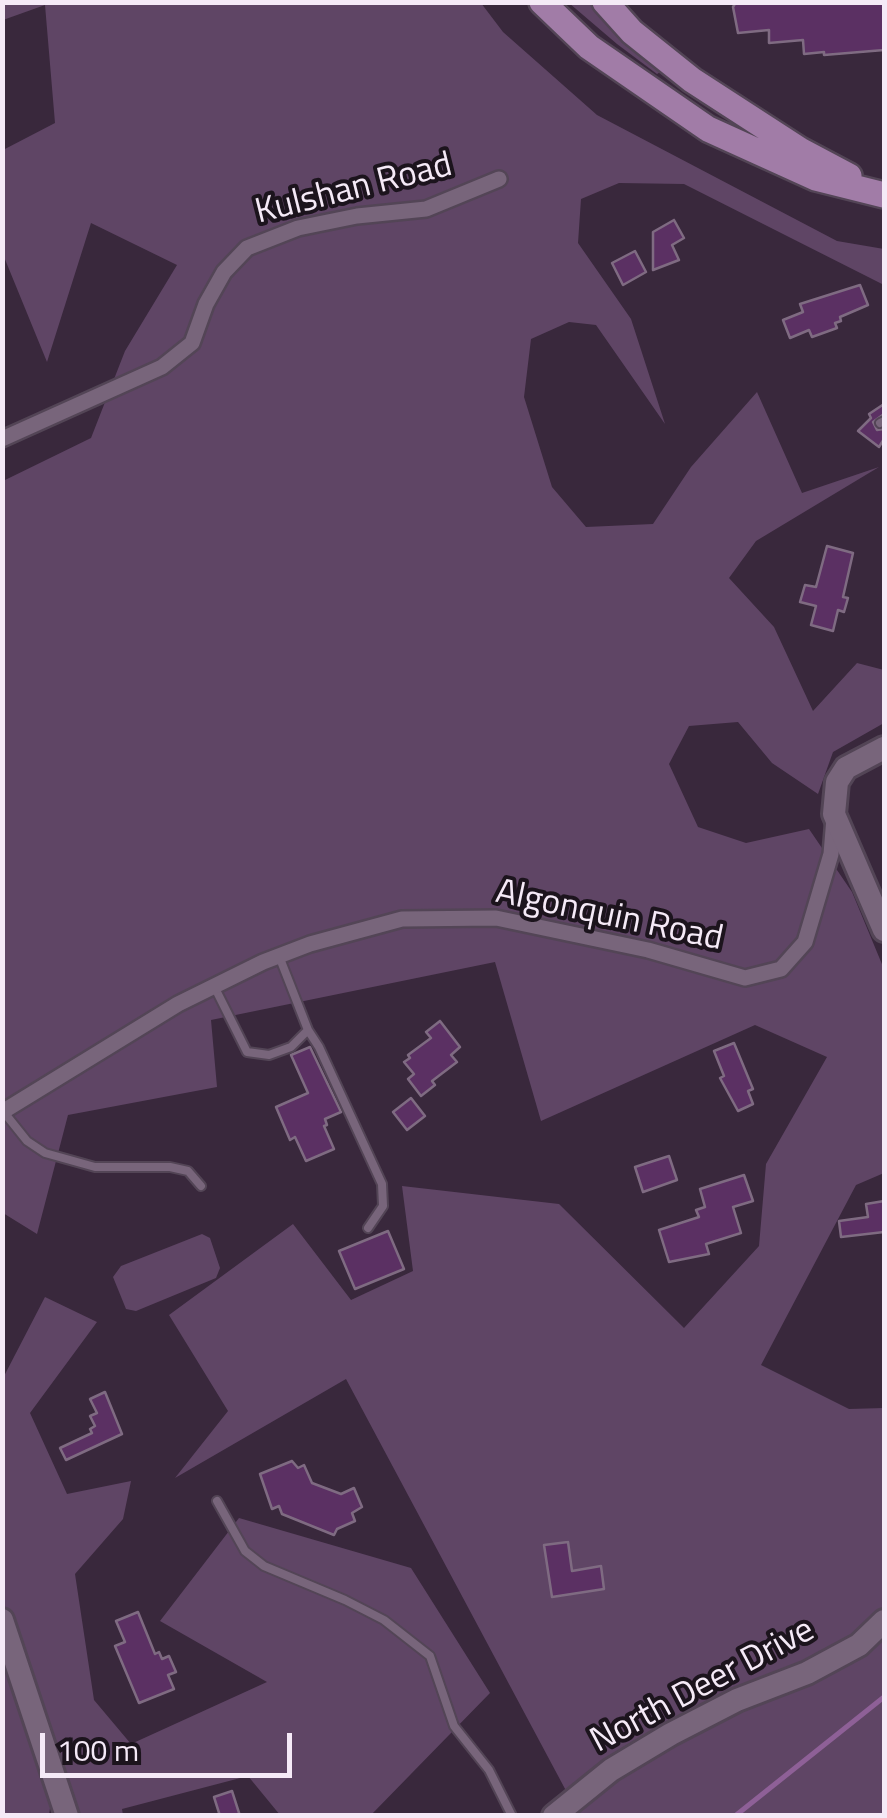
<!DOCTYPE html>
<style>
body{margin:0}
#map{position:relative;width:887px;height:1818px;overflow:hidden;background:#39283c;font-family:"Titillium Web",sans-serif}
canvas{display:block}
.frame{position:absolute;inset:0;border:5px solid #f5eaf7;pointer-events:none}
.scale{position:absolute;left:40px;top:1733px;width:252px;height:45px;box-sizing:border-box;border:5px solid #f5eaf7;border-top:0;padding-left:12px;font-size:30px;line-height:35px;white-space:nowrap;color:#f5eaf7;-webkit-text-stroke:8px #1c141d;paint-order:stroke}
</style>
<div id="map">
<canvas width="887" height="1818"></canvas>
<div class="frame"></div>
<div class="scale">100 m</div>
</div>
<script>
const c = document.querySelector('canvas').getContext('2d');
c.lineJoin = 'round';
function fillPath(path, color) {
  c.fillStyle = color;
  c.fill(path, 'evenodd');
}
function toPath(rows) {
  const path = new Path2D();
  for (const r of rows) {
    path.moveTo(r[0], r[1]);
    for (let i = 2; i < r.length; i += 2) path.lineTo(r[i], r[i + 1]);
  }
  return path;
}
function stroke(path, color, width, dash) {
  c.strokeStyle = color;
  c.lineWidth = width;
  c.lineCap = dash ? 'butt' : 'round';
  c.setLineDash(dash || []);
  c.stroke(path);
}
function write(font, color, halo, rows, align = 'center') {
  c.font = font + ' "Titillium Web",sans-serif';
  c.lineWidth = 8;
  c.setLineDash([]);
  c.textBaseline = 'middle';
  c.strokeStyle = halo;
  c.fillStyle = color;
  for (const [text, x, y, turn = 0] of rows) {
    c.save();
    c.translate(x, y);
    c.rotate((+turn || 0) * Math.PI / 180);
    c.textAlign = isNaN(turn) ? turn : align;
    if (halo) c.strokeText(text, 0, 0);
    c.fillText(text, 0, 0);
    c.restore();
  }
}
const green = toPath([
 [3,2,481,3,503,32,597,115,837,241,884,249,884,285,684,184,619,183,581,199,578,243,631,319,665,424,596,325,569,322,531,339,524,397,552,487,586,527,653,524,691,467,757,392,802,493,879,467,756,541,729,578,774,627,813,711,857,663,884,670,884,723,833,752,818,794,772,763,738,722,689,726,669,764,698,827,746,843,809,829,852,892,884,969,884,1173,856,1185,761,1365,849,1409,884,1408,884,1815,579,1815,346,1379,175,1478,228,1411,169,1315,293,1224,351,1300,413,1271,402,1186,559,1204,684,1328,759,1246,766,1164,827,1057,755,1025,541,1121,495,962,211,1020,217,1087,68,1115,37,1234,3,1213,3,481,91,438,125,351,177,265,91,223,47,362,2,252,3,150,55,123,45,5,3,20],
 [569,3,595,3,662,71,657,74,617,44],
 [202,1234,210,1238,220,1268,216,1278,136,1311,126,1309,113,1277,121,1266],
 [45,1297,97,1322,30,1413,67,1494,131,1481,123,1519,75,1574,94,1700,131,1744,267,1682,160,1621,239,1518,411,1568,490,1693,371,1815,280,1815,248,1776,122,1809,123,1815,75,1815,51,1802,49,1815,3,1815,2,1380]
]);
const stream = toPath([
 [735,1816,884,1697]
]);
const building = toPath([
 [736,2,884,2,884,50,824,55,824,52,804,54,803,40,769,43,769,30,738,33,733,7,736,2],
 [674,220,684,238,672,245,679,260,653,270,653,232,674,220],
 [635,251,646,272,623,285,612,263,635,251],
 [860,285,868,305,840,317,841,321,835,323,837,328,812,337,809,330,790,338,783,320,803,312,800,304,860,285],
 [884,404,884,414,873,422,877,430,884,429,884,439,879,447,858,431,871,418,869,414,884,404],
 [827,546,853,553,843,597,848,598,844,612,838,610,833,631,811,625,816,606,800,602,805,585,816,587,827,546],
 [440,1021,460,1047,451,1055,457,1062,432,1081,435,1085,421,1096,408,1079,414,1074,404,1062,410,1058,408,1055,431,1038,426,1032,440,1021],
 [734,1043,753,1089,748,1091,753,1104,738,1111,720,1078,724,1076,714,1051,734,1043],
 [310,1047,341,1112,325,1119,327,1125,324,1126,334,1149,306,1161,295,1137,290,1140,276,1107,308,1093,291,1055,310,1047],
 [411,1098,425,1116,407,1130,393,1112,411,1098],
 [669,1156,677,1180,643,1192,635,1167,669,1156],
 [744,1175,753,1201,733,1207,741,1233,706,1244,709,1254,669,1262,659,1230,699,1217,696,1210,705,1207,700,1189,744,1175],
 [884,1201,884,1232,841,1237,839,1221,868,1217,866,1204,884,1201],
 [388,1231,404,1269,355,1289,339,1251,388,1231],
 [105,1392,122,1434,66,1460,60,1448,92,1433,90,1429,95,1426,90,1416,97,1413,90,1399,105,1392],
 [292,1461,298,1468,304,1465,312,1483,341,1494,354,1488,362,1507,352,1513,355,1521,337,1529,334,1535,282,1514,279,1506,272,1509,260,1474,292,1461],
 [568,1542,572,1571,601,1566,604,1589,552,1597,544,1545,568,1542],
 [138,1612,155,1654,159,1652,162,1659,169,1656,176,1672,168,1675,174,1689,139,1703,115,1646,125,1642,116,1621,138,1612],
 [232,1791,240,1816,220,1816,214,1797,232,1791]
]);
const lane = toPath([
 [880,423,884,421],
 [279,956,308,1030,319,1047,382,1184,383,1206,368,1228],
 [214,986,247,1052,269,1055,291,1047,308,1030],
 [3,1111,27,1141,45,1153,95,1167,170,1167,188,1171,201,1186],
 [217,1501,245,1551,264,1566,345,1600,384,1620,430,1656,454,1726,489,1770,512,1816]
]);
const street = toPath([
 [2,439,162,367,192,343,206,304,224,272,247,248,298,228,357,216,426,209,499,179],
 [2,1112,178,1004,263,962,310,944,402,919,496,918,648,950,745,978,781,969,805,942,831,854,834,818]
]);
const secondary = toPath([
 [884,748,846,768,837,782,834,814,884,930],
 [2,1620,67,1816],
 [554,1816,611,1770,671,1734,737,1700,807,1673,859,1645,884,1621]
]);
const primary = toPath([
 [542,2,589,47,708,129,816,178,884,195],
 [605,2,632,32,692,80,800,150,849,176]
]);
const streetNames = [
 ["Kulshan Road",354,190,-14],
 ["Algonquin Road",609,917,12],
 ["North Deer Drive",703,1687,-28]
];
fillPath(green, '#5f4565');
stroke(stream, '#8e6097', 5);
fillPath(building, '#5b3063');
stroke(building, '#7f6b82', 2.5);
stroke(lane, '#534556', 12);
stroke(street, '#534556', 20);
stroke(secondary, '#534556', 28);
stroke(primary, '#534556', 30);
stroke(lane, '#78657b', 8);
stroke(street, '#78657b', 15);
stroke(secondary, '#78657b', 22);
stroke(primary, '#a17ca7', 25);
write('35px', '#f5eaf7', '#1c141d', streetNames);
</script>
